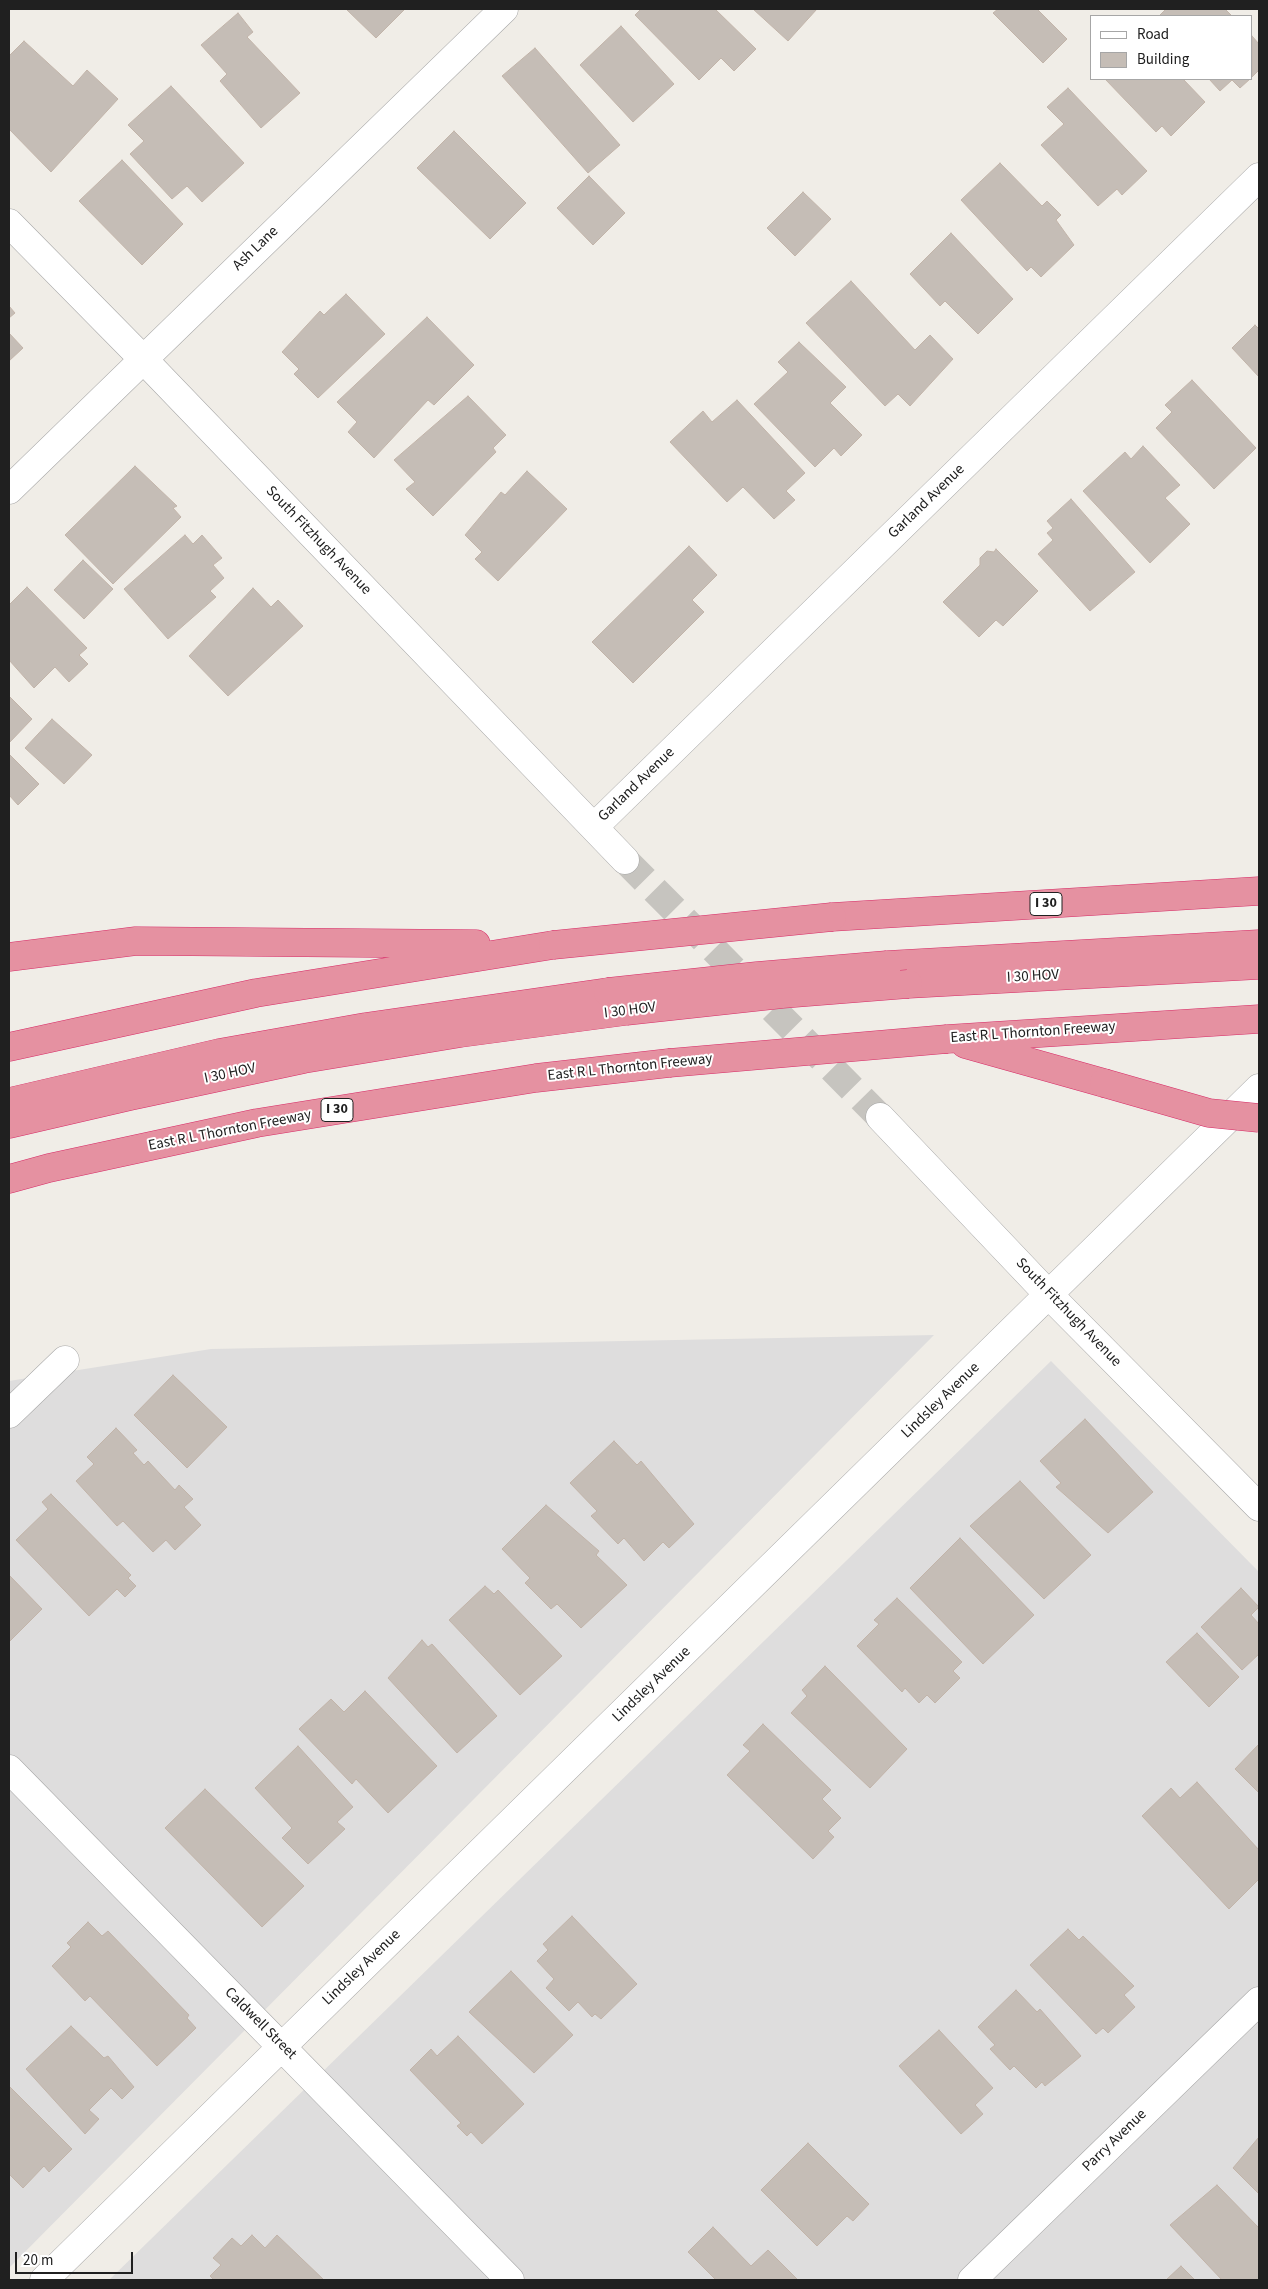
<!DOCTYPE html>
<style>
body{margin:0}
#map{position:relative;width:1268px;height:2289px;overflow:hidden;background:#f0ede7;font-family:"Source Sans 3",sans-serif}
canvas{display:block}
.frame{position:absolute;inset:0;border:10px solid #202020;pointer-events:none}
.legend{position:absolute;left:1090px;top:15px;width:162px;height:65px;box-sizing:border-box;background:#fff;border:1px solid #a6a6a6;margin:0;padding:6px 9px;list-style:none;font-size:15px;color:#202020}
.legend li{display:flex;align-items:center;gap:10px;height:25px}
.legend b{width:25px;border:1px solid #a6a6a6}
.scale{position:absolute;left:15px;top:2252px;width:118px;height:22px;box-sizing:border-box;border:2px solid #202020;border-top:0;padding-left:6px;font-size:15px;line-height:18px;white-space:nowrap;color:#202020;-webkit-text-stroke:4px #fff;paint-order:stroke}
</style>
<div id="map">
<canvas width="1268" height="2289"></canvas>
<div class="frame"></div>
<ul class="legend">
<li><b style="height:6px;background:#fff"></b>Road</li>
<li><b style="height:14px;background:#c5bdb6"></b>Building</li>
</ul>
<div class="scale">20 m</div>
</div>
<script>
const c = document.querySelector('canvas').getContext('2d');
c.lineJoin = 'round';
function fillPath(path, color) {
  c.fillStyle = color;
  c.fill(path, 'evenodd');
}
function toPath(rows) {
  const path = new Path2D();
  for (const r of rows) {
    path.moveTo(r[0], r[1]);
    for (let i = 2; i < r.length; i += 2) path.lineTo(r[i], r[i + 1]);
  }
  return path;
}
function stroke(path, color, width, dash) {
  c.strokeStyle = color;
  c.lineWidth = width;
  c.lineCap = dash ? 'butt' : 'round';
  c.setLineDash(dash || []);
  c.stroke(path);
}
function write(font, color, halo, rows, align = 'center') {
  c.font = font + ' "Source Sans 3",sans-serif';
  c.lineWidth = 4;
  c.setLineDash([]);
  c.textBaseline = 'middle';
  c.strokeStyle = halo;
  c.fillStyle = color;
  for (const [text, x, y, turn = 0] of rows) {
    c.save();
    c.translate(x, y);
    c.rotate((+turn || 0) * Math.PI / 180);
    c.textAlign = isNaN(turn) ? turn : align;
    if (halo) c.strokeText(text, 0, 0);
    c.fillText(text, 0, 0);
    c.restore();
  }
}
const residential = toPath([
 [934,1335,9,2268,9,1381,211,1349],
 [1051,1361,1259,1572,1259,2280,109,2280]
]);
const building = toPath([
 [346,9,405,9,376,38,346,9],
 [641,9,715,9,756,49,734,71,721,58,699,80,635,15,641,9],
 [753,9,817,9,788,41,753,9],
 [998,9,1037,9,1067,39,1043,63,993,13,998,9],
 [1166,9,1225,9,1232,16,1159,16,1166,9],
 [238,13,253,32,247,37,300,93,261,128,220,81,227,74,201,45,238,13],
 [621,26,674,84,633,122,580,65,621,26],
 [1252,36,1259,44,1259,70,1252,77,1252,36],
 [24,41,73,86,87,70,118,99,51,172,9,129,9,56,24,41],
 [535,48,620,145,588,173,502,76,535,48],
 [1105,79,1183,79,1205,102,1171,136,1162,126,1156,132,1105,79],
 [1209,79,1250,79,1240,88,1232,80,1220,91,1209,79],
 [171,86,244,163,202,202,187,186,172,199,130,154,144,141,128,125,171,86],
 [1068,88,1147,171,1122,195,1117,189,1098,206,1041,145,1064,124,1047,107,1068,88],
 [454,131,526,203,490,239,417,168,454,131],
 [122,160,183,224,142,265,79,201,122,160],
 [1000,163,1042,206,1047,201,1061,215,1056,220,1074,245,1041,277,1031,267,1027,271,961,200,1000,163],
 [589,176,625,213,593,245,557,208,589,176],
 [803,192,831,219,795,256,767,228,803,192],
 [951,233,1013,299,978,334,945,301,940,306,910,274,951,233],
 [851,281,915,350,930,335,953,359,910,406,898,394,885,406,806,323,851,281],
 [346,294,385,334,318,398,294,374,299,369,282,352,320,311,324,315,346,294],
 [9,306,15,313,9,318,9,306],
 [427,317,474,365,434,405,428,400,374,458,348,432,357,422,337,402,427,317],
 [1255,325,1259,329,1259,377,1232,348,1255,325],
 [9,333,23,348,9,361,9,333],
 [799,342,846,387,830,403,862,435,841,456,834,448,815,467,754,404,788,372,778,362,799,342],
 [1192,380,1256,448,1214,489,1156,428,1172,412,1165,405,1192,380],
 [468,396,506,435,493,448,496,452,433,516,406,489,415,482,394,460,468,396],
 [737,400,805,473,786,491,795,500,774,519,743,487,727,502,670,442,703,411,712,422,737,400],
 [1143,446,1180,485,1165,498,1190,524,1150,563,1083,491,1125,452,1131,459,1143,446],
 [135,466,177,506,173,508,181,517,113,584,65,535,135,466],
 [527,471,567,509,498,581,475,559,482,552,465,535,501,492,505,495,527,471],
 [1071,499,1135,572,1090,611,1038,554,1053,540,1047,533,1053,528,1047,521,1071,499],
 [185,535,193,544,202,535,222,558,213,565,224,578,210,591,216,597,168,639,124,589,185,535],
 [689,546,717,575,692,600,704,612,633,683,592,642,689,546],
 [996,549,1038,591,1003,626,996,620,979,637,943,602,980,565,980,558,987,551,994,552,996,549],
 [83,560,113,589,84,619,54,590,83,560],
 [27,587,87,648,79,655,88,664,69,682,55,667,34,688,9,660,9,605,27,587],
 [253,588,271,607,278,600,303,626,228,696,189,656,253,588],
 [9,696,32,719,9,743,9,696],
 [52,719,92,755,64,784,25,748,52,719],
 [9,754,39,784,18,805,9,795,9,754],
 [173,1375,227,1427,187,1468,134,1415,173,1375],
 [1085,1419,1153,1492,1108,1533,1056,1487,1061,1483,1040,1461,1085,1419],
 [116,1428,137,1450,133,1453,144,1465,148,1461,175,1490,179,1485,193,1499,184,1507,201,1525,175,1550,166,1540,153,1552,123,1521,117,1526,76,1481,94,1464,87,1457,116,1428],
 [614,1441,637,1465,641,1461,694,1524,669,1548,663,1542,644,1561,624,1538,618,1544,591,1516,597,1511,570,1483,614,1441],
 [1020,1481,1091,1555,1044,1599,970,1526,1020,1481],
 [51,1494,131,1575,128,1578,136,1586,125,1597,117,1589,89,1616,16,1540,48,1509,42,1502,51,1494],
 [546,1505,599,1551,596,1555,627,1585,581,1628,557,1604,551,1609,525,1583,530,1578,502,1549,546,1505],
 [960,1538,1034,1615,983,1664,910,1588,960,1538],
 [9,1575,42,1609,9,1642,9,1575],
 [485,1586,494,1594,498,1590,562,1656,520,1695,449,1620,485,1586],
 [1241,1588,1259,1607,1251,1615,1259,1624,1259,1654,1242,1670,1201,1627,1241,1588],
 [897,1598,962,1662,953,1671,960,1678,935,1703,927,1695,919,1703,905,1688,902,1692,857,1646,879,1624,874,1620,897,1598],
 [1197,1633,1239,1677,1209,1707,1166,1662,1197,1633],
 [422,1640,428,1647,432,1644,497,1716,457,1753,388,1678,422,1640],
 [825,1666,907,1749,870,1788,791,1713,807,1696,802,1690,825,1666],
 [365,1691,437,1766,388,1813,356,1779,352,1784,299,1729,331,1699,344,1712,365,1691],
 [763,1724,831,1790,822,1799,841,1818,828,1831,834,1837,813,1859,727,1775,750,1751,743,1745,763,1724],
 [1259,1744,1259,1793,1235,1769,1259,1744],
 [298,1746,353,1807,337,1822,345,1829,308,1864,282,1838,292,1828,255,1788,298,1746],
 [1197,1782,1259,1850,1259,1879,1229,1909,1142,1816,1171,1788,1180,1798,1197,1782],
 [205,1789,304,1886,262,1927,165,1828,205,1789],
 [572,1916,637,1984,601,2019,595,2014,592,2017,578,2002,569,2011,546,1988,554,1979,537,1961,548,1950,543,1944,572,1916],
 [88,1922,102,1936,108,1931,189,2015,187,2018,196,2028,157,2066,90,1996,85,2001,52,1966,71,1947,67,1943,88,1922],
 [1068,1929,1079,1940,1083,1936,1134,1986,1124,1995,1135,2007,1108,2033,1103,2028,1096,2034,1030,1965,1068,1929],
 [511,1971,573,2035,534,2073,469,2012,511,1971],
 [1016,1990,1037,2012,1040,2009,1081,2056,1045,2086,1042,2082,1036,2088,1014,2066,1010,2070,990,2049,995,2045,978,2027,1016,1990],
 [71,2026,104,2058,108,2056,134,2087,122,2099,111,2088,89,2110,99,2119,85,2134,26,2069,71,2026],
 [939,2030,993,2088,975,2105,983,2114,961,2134,899,2066,939,2030],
 [458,2036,524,2104,482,2144,471,2132,467,2136,457,2126,461,2123,410,2070,431,2049,437,2056,458,2036],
 [9,2086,72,2149,49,2172,44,2166,23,2188,9,2174,9,2086],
 [1259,2137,1259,2194,1233,2168,1259,2137],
 [808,2143,869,2204,853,2221,847,2216,817,2246,761,2190,808,2143],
 [1217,2185,1259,2228,1259,2280,1222,2280,1170,2225,1217,2185],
 [713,2227,751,2266,768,2250,798,2280,716,2280,688,2252,713,2227],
 [252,2235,265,2248,277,2235,324,2280,214,2280,210,2276,221,2265,213,2258,232,2238,241,2246,252,2235],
 [1181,2266,1195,2280,1166,2280,1181,2266]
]);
const minorTunnel = toPath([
 [625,860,880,1117]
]);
const minor = toPath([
 [9,223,143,359,625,860],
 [9,490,504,9],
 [594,827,1259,177],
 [880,1117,1049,1295,1259,1507],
 [9,1414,65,1360],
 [9,1769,510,2280],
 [44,2280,1259,1088],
 [972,2280,1259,2001]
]);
const highway = toPath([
 [832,917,1259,891],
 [9,957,136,941,476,944],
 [887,965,1259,944],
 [908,984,1259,965],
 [947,1039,1259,1019],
 [965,1044,1104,1083],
 [9,1047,256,993,553,945],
 [9,1102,219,1053,365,1027,608,992],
 [9,1124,130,1096,304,1059,461,1033,626,1011],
 [9,1179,49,1168,257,1123,536,1078,669,1063]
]);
const highwayBridge = toPath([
 [553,945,832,917],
 [608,992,757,976,887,965],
 [626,1011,782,994,908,984],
 [669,1063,947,1039],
 [1104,1083,1209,1113,1259,1118]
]);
const shields = [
 [1046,904,32],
 [337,1110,32]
];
const shieldNames = [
 ["I 30",1046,904],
 ["I 30",337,1110]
];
const streetNames = [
 ["Ash Lane",256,249,-44],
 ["Garland Avenue",927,502,-44],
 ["South Fitzhugh Avenue",318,541,46],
 ["Garland Avenue",637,785,-44],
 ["I 30 HOV",1033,977,-3],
 ["I 30 HOV",630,1011,-7],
 ["East R L Thornton Freeway",1033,1033,-4],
 ["East R L Thornton Freeway",630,1068,-6],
 ["I 30 HOV",230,1074,-12],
 ["East R L Thornton Freeway",230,1131,-11],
 ["South Fitzhugh Avenue",1068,1313,46],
 ["Lindsley Avenue",941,1401,-44],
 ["Lindsley Avenue",652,1685,-44],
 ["Lindsley Avenue",362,1968,-44],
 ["Caldwell Street",260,2024,45],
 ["Parry Avenue",1115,2141,-44]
];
fillPath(residential, '#dedddd');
fillPath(building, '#c5bdb6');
stroke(building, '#c2b4a9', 1);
stroke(minorTunnel, '#c6c4bf', 28, [28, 14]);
stroke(minor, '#a7a7a7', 29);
stroke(highway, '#d72c67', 29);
stroke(minor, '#fff', 28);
stroke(highway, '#e591a1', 28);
stroke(highwayBridge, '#d72c67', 29, []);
stroke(highwayBridge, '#e591a1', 28);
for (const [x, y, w] of shields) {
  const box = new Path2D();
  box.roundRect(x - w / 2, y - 11.5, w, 23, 4);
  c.fillStyle = '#fff';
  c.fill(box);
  stroke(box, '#202020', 1);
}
write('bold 14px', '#202020', null, shieldNames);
write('15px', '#202020', '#fff', streetNames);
</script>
